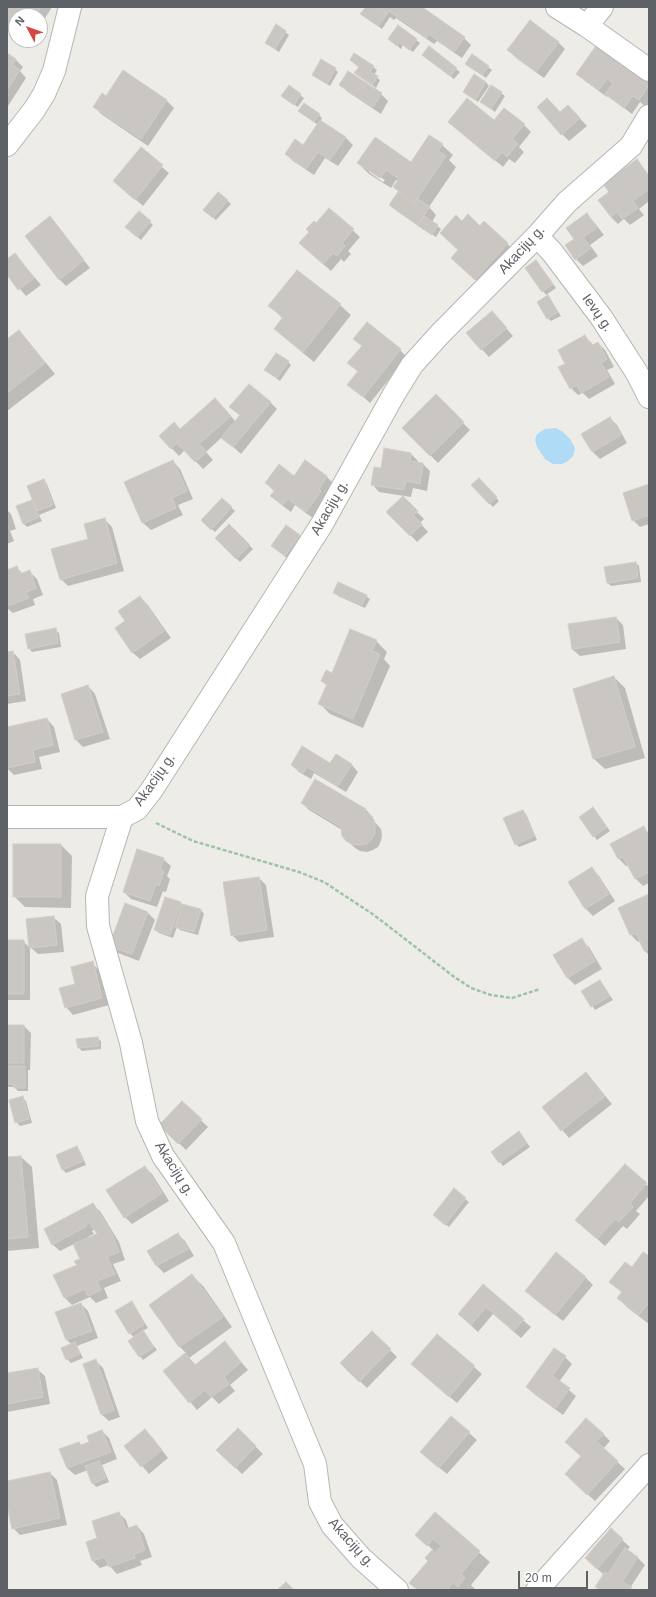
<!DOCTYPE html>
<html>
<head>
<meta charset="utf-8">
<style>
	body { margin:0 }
	#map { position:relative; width:656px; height:1597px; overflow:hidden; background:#eeece6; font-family:Arial,sans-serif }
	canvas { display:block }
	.frame { position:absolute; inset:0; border:8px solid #5e6165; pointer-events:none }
	.north { position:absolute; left:8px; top:8px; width:40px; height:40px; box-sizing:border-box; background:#fff; border:1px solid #bfc0c1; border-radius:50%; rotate:311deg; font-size:11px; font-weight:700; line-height:16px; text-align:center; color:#5e6165 }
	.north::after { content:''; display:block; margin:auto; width:14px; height:18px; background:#d64744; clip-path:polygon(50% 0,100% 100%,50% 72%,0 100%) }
	.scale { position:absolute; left:518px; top:1571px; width:70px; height:18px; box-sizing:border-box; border:2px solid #5e6165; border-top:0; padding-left:5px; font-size:12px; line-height:14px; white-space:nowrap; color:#5e6165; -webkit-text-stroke:3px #fff; paint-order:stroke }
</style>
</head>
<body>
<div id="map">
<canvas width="656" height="1597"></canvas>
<div class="frame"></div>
<div class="north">N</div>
<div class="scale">20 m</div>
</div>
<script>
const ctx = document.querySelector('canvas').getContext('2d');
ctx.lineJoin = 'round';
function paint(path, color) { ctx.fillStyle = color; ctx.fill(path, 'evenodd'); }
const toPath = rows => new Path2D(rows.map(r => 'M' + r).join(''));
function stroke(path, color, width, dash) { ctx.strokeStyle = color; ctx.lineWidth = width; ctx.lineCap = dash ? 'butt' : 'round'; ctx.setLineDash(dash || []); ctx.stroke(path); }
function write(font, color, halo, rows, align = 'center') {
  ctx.font = font + ' Arial,sans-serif'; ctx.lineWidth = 3; ctx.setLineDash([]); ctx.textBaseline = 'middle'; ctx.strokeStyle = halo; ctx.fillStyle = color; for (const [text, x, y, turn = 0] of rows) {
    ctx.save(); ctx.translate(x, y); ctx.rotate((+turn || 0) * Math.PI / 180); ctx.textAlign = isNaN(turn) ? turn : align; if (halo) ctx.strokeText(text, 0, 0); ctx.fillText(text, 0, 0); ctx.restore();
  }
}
paint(toPath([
	[556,428,563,432,570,439,575,448,573,456,568,461,562,464,553,464,545,459,537,447,535,440,537,434,545,429]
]), '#afdbf6');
paint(toPath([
	[7,7,52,7,40,26,40,16,16,16,16,36,7,30],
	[367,7,420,7,464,38,471,45,462,58,437,41,434,44,396,18,394,20,390,17,382,29,362,14],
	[277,26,289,35,279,52,266,43],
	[389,39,416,40,420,43,413,52,403,45,401,49],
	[23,40,31,40,28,44],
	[558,42,565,49,544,78,516,58,509,50],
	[7,54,16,60,23,67,20,71,26,78,8,106,7,105],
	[472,55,492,70,486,78,470,67],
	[427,58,456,69,460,72,454,79],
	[351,60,373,67,377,70,374,75,380,80,376,88,356,73,360,67],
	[335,69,338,72,330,86,313,75],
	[124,71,167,101,174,108,148,146,101,114,94,106,106,97],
	[578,74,649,81,649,103,646,107,640,102,632,114,608,96,607,97,585,81],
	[486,82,489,86,478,102,464,92],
	[340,85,381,94,388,101,381,114,348,92],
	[491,86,505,96,495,112,481,102],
	[289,87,304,98,298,107,286,99],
	[299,111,319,115,322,118,321,121,346,138,353,145,338,166,325,158,314,175,293,161,286,154,303,146,318,125],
	[561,113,575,113,587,126,569,141,562,134],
	[494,121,524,125,531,132,519,147,524,152,515,163,509,159,503,167,449,122],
	[442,145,453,155,449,160,456,167,429,207,436,215,432,222,441,229,436,237,398,212,391,205,403,196,394,187,398,181,396,180,391,188,369,174,358,163,411,163],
	[369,170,385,180,383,182,369,172],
	[141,149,169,173,143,206,114,181],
	[637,161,649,175,649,201,639,209,644,215,630,225,624,219,618,224,611,217,610,192],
	[219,193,231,204,216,220,208,213],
	[330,209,360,237,348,251,351,254,344,262,341,259,331,271,307,250,316,224],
	[139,212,153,225,141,240,129,230],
	[587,215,594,222,604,235,590,245,598,256,583,266,576,259,575,239],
	[50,218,90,268,66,286,59,279],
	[462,222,480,227,484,223,515,251,483,286,459,265],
	[15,254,41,285,26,296,7,274,7,260],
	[536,261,556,288,546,295,526,268],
	[548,296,561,316,551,321,548,318],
	[340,305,351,315,314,362,286,339,275,328,283,319,270,306],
	[499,320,513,336,489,357,467,333],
	[19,331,29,342,55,374,7,411,7,340],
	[585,336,593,345,598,343,605,350,614,367,607,370,615,384,589,399,583,393,578,395,571,388,566,364],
	[363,346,400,350,407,357,370,403,349,384,358,372,349,363],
	[288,362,291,365,280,381,269,373],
	[436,396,470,430,438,463,403,428],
	[270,402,277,409,241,454,222,437,206,452,213,460,203,469,185,450,179,456,160,436,181,430,222,406,236,422,240,416,231,407],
	[610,418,617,425,627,443,600,459,593,452,582,434],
	[411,454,418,461,417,463,423,464,430,471,427,491,413,488,411,497,379,492,372,484,382,470],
	[173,461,180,469,193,499,178,505,183,515,151,530,143,523,125,483],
	[306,462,327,477,334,484,314,519,295,505,291,512,279,503,272,496,275,492,266,483,295,477],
	[479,479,499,501,493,507,472,485],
	[44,480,47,484,56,508,39,515,42,521,27,527,23,523,17,506,33,500],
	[649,485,649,524,640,527,633,520],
	[403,498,424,519,420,523,428,532,417,542,388,512],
	[222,499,235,511,215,532,202,520],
	[7,510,11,514,16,529,10,531,14,541,7,544],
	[105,520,112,527,124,571,68,586,61,579],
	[229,525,253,549,240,562,216,538],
	[286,526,303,539,288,559,272,546],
	[636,563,639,566,641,582,611,586,608,583],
	[16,567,23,574,30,572,37,579,43,595,33,599,35,605,13,613,7,608,7,571],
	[335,593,366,596,370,599,365,608,338,596],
	[140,597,147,604,171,638,140,659,132,652,127,622],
	[616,618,623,625,626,649,580,656,572,649],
	[55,630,59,633,61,647,32,652,29,648],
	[376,641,387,652,384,659,390,666,363,728,330,714,320,704,327,686,322,681],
	[13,652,20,660,26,701,7,704,7,653],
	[614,677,625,688,645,758,605,769,594,759],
	[88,686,95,694,110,739,83,747,76,740,62,695],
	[47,719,54,727,60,752,39,757,42,769,14,775,7,768,7,728],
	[351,764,358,772,346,792,314,773,311,779,299,772,292,765],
	[315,781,366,810,373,817,372,819,381,829,382,835,381,841,378,847,373,850,367,852,360,851,355,848,347,840,342,830,309,810,302,803],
	[523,811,526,814,537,840,519,847,516,844],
	[596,812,610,831,597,840,580,817],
	[643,828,649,833,649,883,643,886,636,879,629,865,626,866,619,859,611,844],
	[61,845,72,856,71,908,25,907,14,896],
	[163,859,171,866,167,876,170,879,166,892,163,891,157,907,131,899,124,892],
	[592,868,599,876,615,901,593,916,585,908],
	[259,878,266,885,274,937,239,942,232,935],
	[649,895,649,955,645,951,641,941,638,942,631,935,619,908],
	[180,902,182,905,201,910,204,914,198,935,180,930,177,927,173,938,159,933,155,930],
	[148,913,155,920,139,961,118,953,111,945],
	[53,917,61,924,64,952,38,954,30,947],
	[581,940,589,947,602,969,575,985,568,978,554,955],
	[7,941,23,941,30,948,30,1000,7,1000],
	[92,963,99,970,109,1005,73,1015,66,1007,77,985],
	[600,981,613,1000,595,1010,583,991],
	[7,1026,24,1026,31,1033,30,1070,28,1070,28,1091,18,1091,14,1087,9,1087,7,1086],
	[97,1038,101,1041,101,1049,82,1051,79,1048],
	[586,1073,612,1104,569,1138,543,1107],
	[23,1098,26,1101,32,1123,20,1126,16,1122],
	[182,1102,208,1127,186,1150,160,1125],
	[522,1136,530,1147,503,1166,500,1162],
	[76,1147,80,1151,86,1165,66,1173,63,1170],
	[21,1157,32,1167,39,1248,7,1251,7,1158],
	[625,1165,649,1187,649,1196,636,1211,640,1214,627,1229,623,1226,605,1246,584,1227],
	[145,1167,152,1174,169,1201,132,1224,125,1217],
	[454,1190,469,1202,449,1227,437,1218],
	[92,1204,100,1211,119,1242,125,1260,113,1264,121,1281,104,1288,108,1298,96,1303,90,1297,72,1305,65,1298,55,1275,78,1265,81,1259,74,1244,60,1251,52,1244],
	[95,1229,98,1234,89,1238,88,1237,94,1234,92,1231],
	[178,1234,185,1241,194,1256,164,1273,157,1266,149,1251],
	[649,1258,649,1324,628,1308,618,1298,622,1293,611,1282],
	[192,1275,203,1286,232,1327,189,1358,196,1365,224,1342,248,1370,230,1385,235,1391,219,1404,212,1397,197,1410,164,1371,186,1353,180,1347,150,1305],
	[585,1277,593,1285,563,1321,534,1298],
	[483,1286,531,1327,521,1338,493,1314,478,1332,466,1321],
	[132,1302,148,1328,142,1331,157,1350,143,1360,140,1356,134,1338,130,1333],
	[81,1304,88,1311,98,1338,77,1346,83,1358,71,1363,67,1359,72,1345,67,1340],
	[372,1332,397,1357,367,1388,341,1363],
	[437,1335,482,1374,457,1403,420,1371],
	[565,1357,572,1364,559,1382,576,1396,563,1415,534,1394,527,1387],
	[96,1361,103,1368,120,1417,109,1421,101,1414],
	[37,1369,45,1376,50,1404,7,1412,7,1374],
	[451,1417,477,1440,447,1474,429,1459],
	[238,1429,263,1454,242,1474,218,1450],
	[102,1431,109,1438,117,1459,102,1465,109,1482,96,1487,93,1483,88,1470,75,1475,67,1468,61,1450,79,1443,82,1446,90,1443],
	[603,1434,610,1441,603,1449,625,1469,595,1501,573,1481,582,1457,573,1449],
	[152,1437,168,1458,149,1474,125,1446],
	[50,1473,57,1480,67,1525,20,1535,13,1528,7,1501,7,1482],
	[119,1513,126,1520,129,1529,137,1526,144,1534,152,1557,140,1561,142,1565,117,1574,109,1565,100,1568,93,1561,87,1543,99,1539],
	[435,1514,490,1562,471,1585,475,1589,474,1590,418,1590,411,1583,429,1561,426,1558,433,1550,417,1535],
	[611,1530,630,1547,626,1551,638,1558,645,1565,630,1588,633,1590,598,1590,604,1575,593,1565]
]), '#0003');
const building = toPath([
	[7,7,41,7,35,16,16,16,16,34,7,28,7,7],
	[366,7,377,7,387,14,378,26,360,14,366,7],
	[377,7,422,7,465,37,454,52,429,34,427,38,389,11,387,14,377,7],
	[530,20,559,42,536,72,507,50,530,20],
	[276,24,286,31,275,49,265,43,276,24],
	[398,25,417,39,409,50,399,42,397,46,388,39,398,25],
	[598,43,649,79,649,85,639,100,633,96,624,108,605,94,613,83,607,79,599,90,576,74,598,43],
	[429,46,457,68,450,76,422,55,429,46],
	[7,53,16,59,12,65,20,70,7,90,7,53],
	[354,53,374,66,370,72,378,76,372,85,354,73,359,67,350,60,354,53],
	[472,54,489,66,482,75,465,64,472,54],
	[321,59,336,68,327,84,312,75,321,59],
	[123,70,167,100,141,139,93,107,102,93,106,96,123,70],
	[348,71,382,93,373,107,339,85,348,71],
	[474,74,486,82,475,100,463,92,474,74],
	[289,85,301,94,294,105,281,96,289,85],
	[491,85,502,92,491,109,480,102,491,85],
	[467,98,494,120,504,108,525,124,512,139,518,144,507,157,502,152,495,161,448,122,467,98],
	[547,98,560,112,568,105,580,118,561,135,537,107,547,98],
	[304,103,320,114,314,122,298,111,304,103],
	[320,120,346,137,330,160,318,152,306,169,285,154,295,139,303,145,320,120],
	[429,135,443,144,438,151,446,156,415,202,393,187,399,179,386,170,380,178,357,163,375,137,411,162,429,135],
	[141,147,163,165,135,200,113,181,141,147],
	[637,159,649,176,649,189,633,201,638,208,622,219,617,212,611,217,598,200,609,192,603,184,637,159],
	[218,192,228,200,213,218,203,210,218,192],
	[398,192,415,204,418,199,430,207,417,225,389,205,398,192],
	[329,208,354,229,342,243,345,246,337,256,333,253,323,264,299,243,309,232,306,229,314,221,316,223,329,208],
	[139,211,151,221,137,237,125,227,139,211],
	[587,213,597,228,583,237,591,248,575,260,565,245,574,239,566,228,587,213],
	[468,214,480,226,484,221,508,243,475,280,451,258,458,250,440,233,456,215,462,221,468,214],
	[50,216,84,260,59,280,25,236,50,216],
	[424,216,438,225,432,235,417,225,424,216],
	[15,253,34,278,18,290,7,275,7,259,15,253],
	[536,260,553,284,542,292,525,268,536,260],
	[297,270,341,304,303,352,274,329,283,317,268,306,297,270],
	[548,295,558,312,547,319,537,302,548,295],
	[492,311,507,328,481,350,466,333,492,311],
	[367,322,401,349,363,397,347,385,358,371,347,363,362,346,353,339,367,322],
	[19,330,45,363,7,393,7,339,19,330],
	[585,335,591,346,598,342,607,359,601,363,609,377,581,393,577,385,570,389,558,367,565,364,558,350,585,335],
	[276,353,289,361,277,378,264,370,276,353],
	[249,384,271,402,233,447,221,438,240,415,229,407,249,384],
	[436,394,464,422,430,456,402,428,436,394],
	[215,398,231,416,199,444,207,452,195,462,177,443,171,449,159,436,174,422,180,429,215,398],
	[610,417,621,435,592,452,581,434,610,417],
	[384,448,411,453,410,461,423,463,420,484,406,481,404,490,371,485,374,467,381,468,384,448],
	[173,460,187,491,172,498,176,508,142,523,124,482,173,460],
	[305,460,327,476,319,489,321,491,306,512,288,499,283,505,270,496,275,490,265,483,279,464,294,476,305,460],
	[479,478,497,497,489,504,471,485,479,478],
	[44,479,53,505,37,511,27,486,44,479],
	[649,484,649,515,632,521,623,493,649,484],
	[403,496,418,511,413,515,422,524,410,536,386,512,403,496],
	[222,498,232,507,211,530,201,520,222,498],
	[32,500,39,517,23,524,16,506,32,500],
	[105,518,117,563,60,580,51,549,88,539,84,524,105,518],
	[229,524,250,545,236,559,215,538,229,524],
	[286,525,300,535,285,556,271,546,286,525],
	[636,562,638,578,607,583,604,567,636,562],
	[17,566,20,574,30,570,36,588,26,592,29,598,7,606,7,570,17,566],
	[338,582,367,595,362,605,333,593,338,582],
	[140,596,164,631,132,653,115,628,125,621,118,611,140,596],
	[616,617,620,642,572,649,568,624,616,617],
	[56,628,58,643,28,649,25,634,56,628],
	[350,629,377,640,372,651,380,654,353,719,318,704,327,684,321,681,326,670,332,673,350,629],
	[13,651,20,694,7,696,7,652,13,651],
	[614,676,635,747,593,759,573,689,614,676],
	[88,685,103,732,75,740,61,694,88,685],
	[47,718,53,745,33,750,35,762,7,768,7,727,47,718],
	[302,746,330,763,336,754,352,764,338,786,307,767,303,773,291,765,302,746],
	[315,779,366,809,364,812,370,815,374,820,375,827,375,834,371,840,366,844,359,845,352,844,346,841,342,836,341,827,301,803,315,779],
	[593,807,607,827,593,837,579,817,593,807],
	[523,810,534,836,515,845,503,818,523,810],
	[644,826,649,837,649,872,635,879,623,857,618,859,610,844,644,826],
	[13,844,61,844,61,897,13,897,13,844],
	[137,849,164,858,160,869,164,871,159,886,156,884,150,901,123,892,137,849],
	[592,867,609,894,585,909,568,882,592,867],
	[259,877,267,930,231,936,223,882,259,877],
	[649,894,649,949,644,951,636,933,630,935,618,908,649,894],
	[165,897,181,902,170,935,154,930,165,897],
	[125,903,148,912,132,954,109,946,125,903],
	[182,904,201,909,194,932,175,927,182,904],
	[54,916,57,945,29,948,26,919,54,916],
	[582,938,595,961,567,978,553,955,582,938],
	[7,940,24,940,24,994,7,994,7,940],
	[93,961,102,998,65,1008,59,988,75,984,71,967,93,961],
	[600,980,610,996,591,1007,581,991,600,980],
	[7,1025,24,1025,24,1063,7,1063,7,1025],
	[98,1037,99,1046,78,1048,76,1039,98,1037],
	[7,1066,25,1066,25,1088,14,1088,13,1084,7,1084,7,1066],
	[586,1072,605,1096,561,1131,542,1107,586,1072],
	[23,1096,29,1119,15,1123,9,1100,23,1096],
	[182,1101,202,1119,178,1144,159,1125,182,1101],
	[519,1131,527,1143,499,1163,491,1152,519,1131],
	[77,1146,83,1161,62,1170,56,1155,77,1146],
	[21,1156,28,1237,7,1239,7,1157,21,1156],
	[625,1164,647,1183,630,1203,633,1207,619,1222,615,1219,597,1239,575,1220,625,1164],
	[145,1166,162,1193,124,1218,106,1190,145,1166],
	[454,1188,466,1198,445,1225,433,1215,454,1188],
	[93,1203,112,1233,119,1252,107,1257,115,1274,97,1281,101,1290,88,1296,85,1289,64,1298,53,1275,77,1265,74,1261,80,1259,73,1244,97,1234,89,1222,86,1224,87,1226,52,1245,44,1229,93,1203],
	[178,1233,188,1249,156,1266,147,1251,178,1233],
	[556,1252,586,1277,555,1315,525,1291,556,1252],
	[643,1252,649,1256,649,1303,639,1315,617,1298,622,1292,609,1282,625,1262,632,1267,643,1252],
	[192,1274,223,1317,179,1347,149,1305,192,1274],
	[483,1284,524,1319,514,1331,486,1307,471,1325,458,1314,483,1284],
	[132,1301,145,1324,129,1334,115,1311,132,1301],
	[81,1303,92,1331,66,1340,55,1312,81,1303],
	[143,1330,154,1347,139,1357,128,1341,143,1330],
	[372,1331,391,1349,359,1382,340,1363,372,1331],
	[437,1334,475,1366,449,1397,411,1364,437,1334],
	[225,1341,241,1362,224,1377,229,1384,211,1397,205,1390,189,1403,163,1371,185,1353,195,1365,225,1341],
	[75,1342,80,1354,66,1360,61,1348,75,1342],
	[554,1348,566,1356,552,1376,570,1388,555,1409,526,1387,554,1348],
	[96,1359,114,1410,101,1415,83,1364,96,1359],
	[38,1368,43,1397,7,1404,7,1373,38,1368],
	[451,1416,470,1432,439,1468,420,1452,451,1416],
	[586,1418,604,1434,596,1441,618,1461,587,1495,565,1474,581,1456,565,1442,586,1418],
	[238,1428,256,1446,235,1468,216,1450,238,1428],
	[145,1429,162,1450,141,1467,124,1446,145,1429],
	[102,1430,111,1452,67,1468,59,1449,79,1442,81,1445,89,1442,87,1436,102,1430],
	[99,1461,106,1478,92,1484,85,1466,99,1461],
	[50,1472,60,1518,12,1529,7,1505,7,1481,50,1472],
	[119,1512,126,1529,137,1525,145,1550,134,1554,135,1558,109,1567,105,1557,92,1561,86,1542,97,1538,92,1521,119,1512],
	[435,1512,480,1551,461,1574,465,1578,458,1587,453,1583,447,1590,418,1590,409,1583,428,1561,425,1558,432,1550,435,1553,441,1546,433,1539,427,1546,415,1535,435,1512],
	[611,1528,623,1539,597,1569,585,1558,611,1528],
	[625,1548,638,1557,622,1582,632,1587,630,1590,597,1590,598,1588,595,1587,605,1572,608,1574,625,1548],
	[286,1582,294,1590,277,1590,286,1582]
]);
paint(building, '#cac7c2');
stroke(building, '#d2cdc5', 1);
const minor = toPath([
	[557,7,587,26,649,70],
	[587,26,602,7],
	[7,145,34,110,44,94,54,71,70,7],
	[537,236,552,252,601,317,637,373,649,397],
	[7,817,122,817],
	[397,1590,361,1558,332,1525,320,1502,315,1464,224,1243,163,1156,147,1121,131,1043,98,926,97,896,122,817,137,809,151,791,322,524,394,394,412,365,440,334,537,236,567,202,631,146,649,116],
	[537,1590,649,1465]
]);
stroke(minor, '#b3b6b9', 24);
stroke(toPath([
	[156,823,193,841,299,872,324,882,374,915,453,976,471,988,491,995,512,998,540,989]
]), '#9fc3a7', 2.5, [4, 2]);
stroke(minor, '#fff', 22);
write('14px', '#5e6165', '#fff', [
	["Akacijų g.",522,250,-47],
	["Ievų g.",597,313,55],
	["Akacijų g.",330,508,-60],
	["Akacijų g.",155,780,-55],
	["Akacijų g.",174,1169,58],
	["Akacijų g.",351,1543,48]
]);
</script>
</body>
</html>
